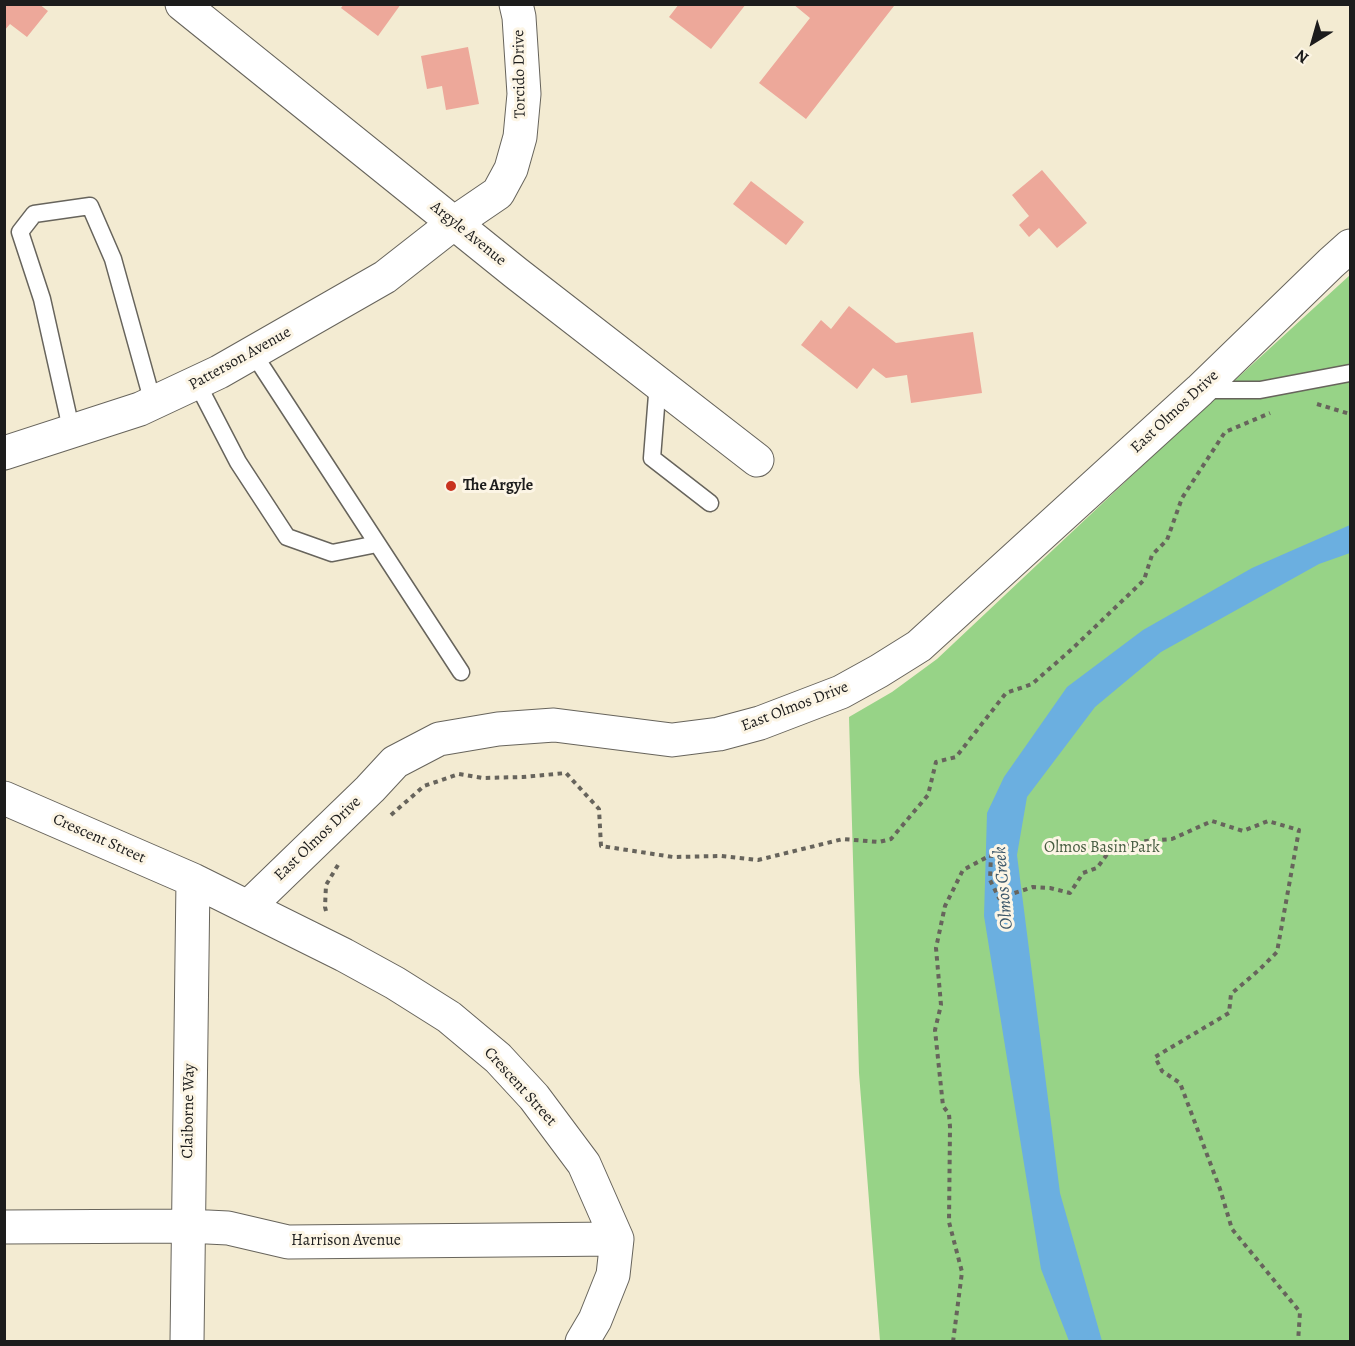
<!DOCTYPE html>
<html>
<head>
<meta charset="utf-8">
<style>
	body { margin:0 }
	#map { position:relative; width:1355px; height:1346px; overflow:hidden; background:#f3ebd2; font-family:Alegreya,serif }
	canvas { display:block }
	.frame { position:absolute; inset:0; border:6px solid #1c1c1c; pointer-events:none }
	.north { position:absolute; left:1283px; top:12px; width:60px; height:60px; -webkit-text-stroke:4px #fcf5e5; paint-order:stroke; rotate:217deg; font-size:16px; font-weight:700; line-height:24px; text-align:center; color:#1c1c1c }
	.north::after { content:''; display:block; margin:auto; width:21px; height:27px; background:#1c1c1c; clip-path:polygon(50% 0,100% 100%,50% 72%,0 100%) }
</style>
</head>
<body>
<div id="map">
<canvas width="1355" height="1346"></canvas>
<div class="frame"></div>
<div class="north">N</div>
</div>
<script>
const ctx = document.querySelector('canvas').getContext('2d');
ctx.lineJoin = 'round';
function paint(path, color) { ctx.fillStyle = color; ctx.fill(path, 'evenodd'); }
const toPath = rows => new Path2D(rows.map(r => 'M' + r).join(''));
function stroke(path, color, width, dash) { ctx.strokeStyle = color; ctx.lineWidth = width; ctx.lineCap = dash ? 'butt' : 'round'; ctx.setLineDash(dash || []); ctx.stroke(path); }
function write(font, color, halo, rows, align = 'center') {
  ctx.font = font + ' Alegreya,serif'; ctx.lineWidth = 6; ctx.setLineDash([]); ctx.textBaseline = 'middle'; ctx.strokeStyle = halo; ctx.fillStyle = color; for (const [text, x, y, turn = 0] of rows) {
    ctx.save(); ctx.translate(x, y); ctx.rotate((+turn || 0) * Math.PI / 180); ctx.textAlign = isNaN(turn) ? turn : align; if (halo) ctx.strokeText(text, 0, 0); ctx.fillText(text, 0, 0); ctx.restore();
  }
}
paint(toPath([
	[1350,275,1350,1341,880,1341,859,1073,849,717,892,692,937,659,1174,436]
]), '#97d387');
paint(toPath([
	[1350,525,1350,553,1319,564,1161,652,1095,707,1027,797,1017,855,1060,1193,1102,1341,1069,1341,1041,1269,984,916,987,813,1004,777,1067,687,1143,630,1252,568]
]), '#6bafe0');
paint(toPath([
	[4,4,39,4,48,11,27,37,10,24,4,31],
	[344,4,401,4,378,36,341,8],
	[679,4,746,4,711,49,669,17],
	[793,4,894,6,806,119,759,83,810,18],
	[468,47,479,104,446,110,442,86,427,89,421,56],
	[1042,170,1087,223,1057,248,1039,228,1029,237,1019,225,1029,216,1012,195],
	[751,181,804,222,786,245,733,204],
	[849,306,896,343,973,332,982,393,911,403,907,375,886,378,873,368,857,389,801,345,821,320,831,329]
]), '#eda89a');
const lane = toPath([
	[253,353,461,672],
	[658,382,652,458,710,503],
	[197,383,238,462,287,537,332,553,377,544],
	[1201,390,1260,390,1350,373],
	[72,433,42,299,20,232,34,214,90,206,113,259,153,403]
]);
const street = toPath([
	[182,4,516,273,757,460],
	[4,453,140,409,219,372,385,277,454,223,498,193,511,169,520,137,524,94,519,17,516,4],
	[4,798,193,880,344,955,395,983,449,1017,498,1058,534,1097,584,1164,617,1239,613,1275,595,1320,582,1342],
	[248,907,370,789,395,762,439,739,498,729,554,725,672,740,719,734,760,723,841,692,879,671,919,646,1200,390,1331,263,1350,246],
	[4,1227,187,1226,228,1228,288,1242,617,1239],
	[187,1342,193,880]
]);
stroke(lane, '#67645c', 19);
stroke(street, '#67645c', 35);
stroke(toPath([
	[1317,404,1350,414],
	[391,815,424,786,459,774,483,778,523,777,566,773,599,809,601,846,673,857,721,856,758,860,843,839,879,842,891,839,928,795,936,762,956,757,1006,693,1032,684,1072,649,1144,580,1152,555,1167,540,1182,498,1225,432,1270,413],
	[326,911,325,907,326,885,338,865],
	[953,1342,962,1272,949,1222,950,1127,949,1114,943,1106,935,1030,941,1005,936,948,945,906,963,870,991,855,990,880,999,898,1033,887,1050,888,1070,893,1083,873,1097,868,1108,853,1133,842,1172,839,1212,821,1243,831,1268,821,1299,830,1277,952,1259,970,1231,994,1229,1013,1155,1057,1162,1071,1180,1083,1220,1189,1232,1229,1300,1312,1298,1342]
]), '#67645c', 4, [4.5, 4.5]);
stroke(lane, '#fff', 16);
stroke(street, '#fff', 33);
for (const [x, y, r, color] of [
	[451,486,6,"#c8321e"]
]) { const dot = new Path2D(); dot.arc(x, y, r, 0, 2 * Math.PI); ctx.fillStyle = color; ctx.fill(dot); stroke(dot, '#fcf5e5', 2); }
write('16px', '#1c1c1c', '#fcf5e5', [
	["Torcido Drive",520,74,-91],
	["Argyle Avenue",468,234,39],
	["Patterson Avenue",240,359,-29],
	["East Olmos Drive",1175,412,-43],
	["East Olmos Drive",795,707,-21],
	["Crescent Street",99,839,24],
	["East Olmos Drive",318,839,-44],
	["Crescent Street",520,1087,48],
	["Claiborne Way",189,1111,-89],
	["Harrison Avenue",346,1241]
]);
write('bold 16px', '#1c1c1c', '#fcf5e5', [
	["The Argyle",463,486]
], 'left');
write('16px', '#475c41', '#fcf5e5', [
	["Olmos Basin Park",1102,848]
]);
write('italic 18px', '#3c576a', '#fcf5e5', [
	["Olmos Creek",1004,888,-95]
]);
</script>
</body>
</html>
